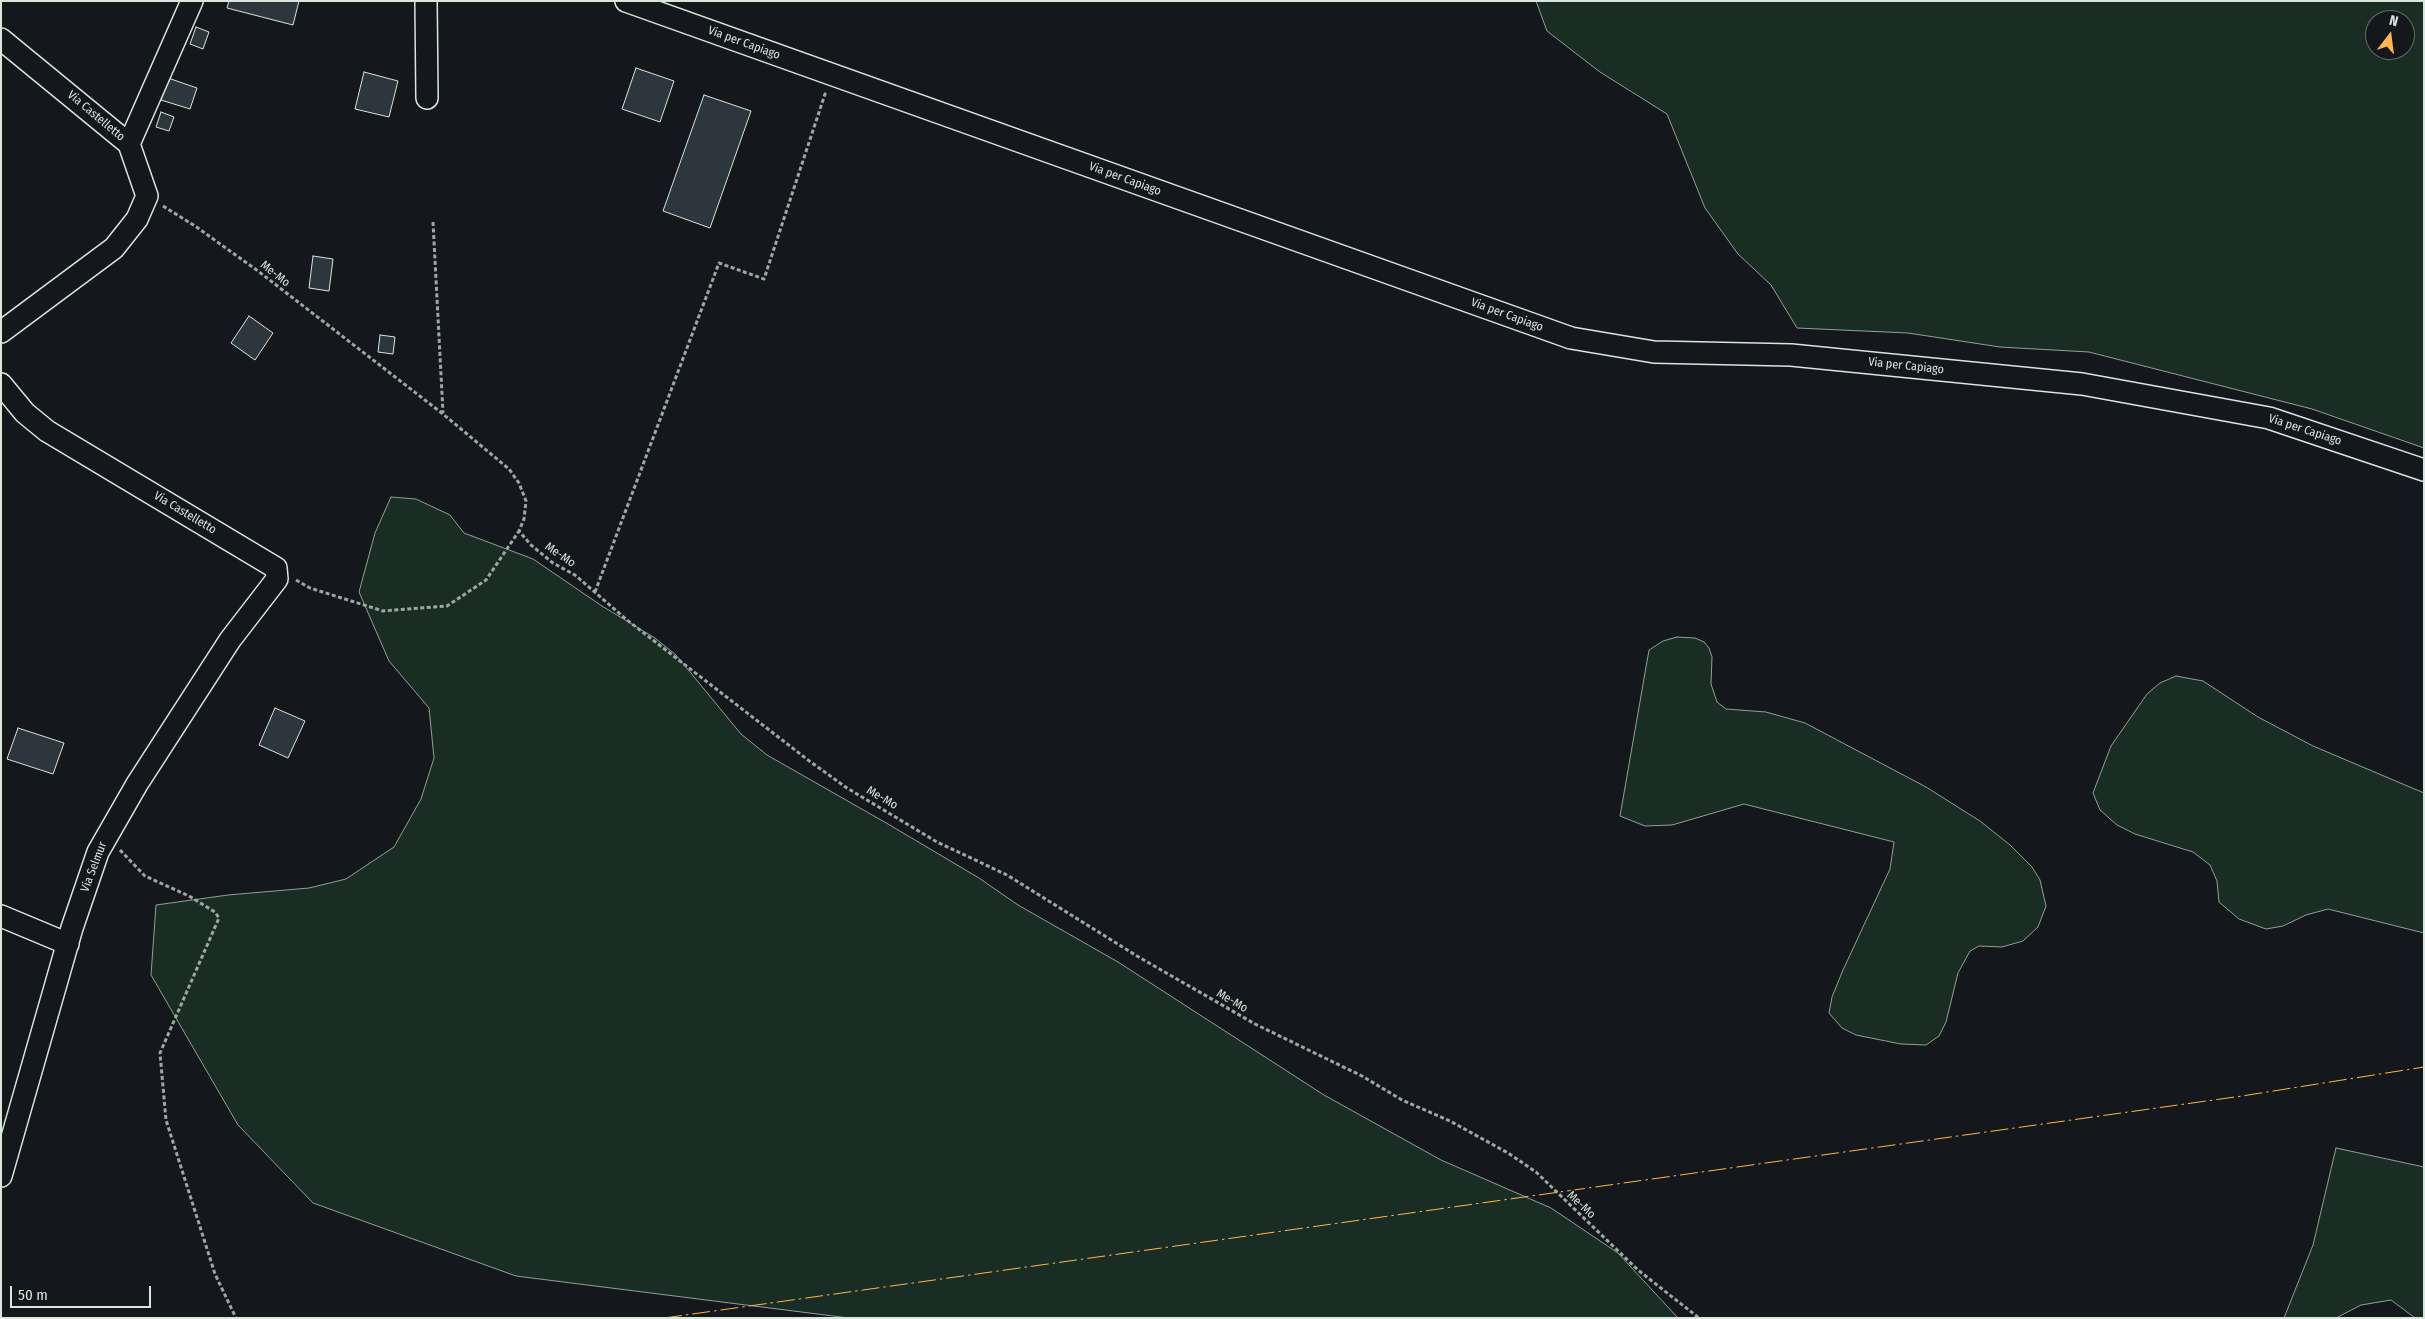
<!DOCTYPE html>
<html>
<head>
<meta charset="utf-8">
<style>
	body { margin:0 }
	#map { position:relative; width:2425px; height:1319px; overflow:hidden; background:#14181c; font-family:"Fira Sans Condensed",sans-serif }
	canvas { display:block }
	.frame { position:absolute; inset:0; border:2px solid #d8e6dc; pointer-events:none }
	.north { position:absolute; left:2365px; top:10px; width:50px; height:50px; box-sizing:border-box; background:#14181c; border:1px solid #626a69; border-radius:50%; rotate:15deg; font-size:14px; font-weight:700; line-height:20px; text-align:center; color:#d8e6dc }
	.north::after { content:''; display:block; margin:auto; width:18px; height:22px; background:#ffb74d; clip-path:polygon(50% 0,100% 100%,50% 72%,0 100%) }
	.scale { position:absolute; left:10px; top:1286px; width:141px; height:22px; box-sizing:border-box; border:2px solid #d8e6dc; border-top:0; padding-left:6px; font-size:15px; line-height:18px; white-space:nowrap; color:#d8e6dc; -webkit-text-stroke:4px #14181c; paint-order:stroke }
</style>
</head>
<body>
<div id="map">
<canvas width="2425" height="1319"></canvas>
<div class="frame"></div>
<div class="north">N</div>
<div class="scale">50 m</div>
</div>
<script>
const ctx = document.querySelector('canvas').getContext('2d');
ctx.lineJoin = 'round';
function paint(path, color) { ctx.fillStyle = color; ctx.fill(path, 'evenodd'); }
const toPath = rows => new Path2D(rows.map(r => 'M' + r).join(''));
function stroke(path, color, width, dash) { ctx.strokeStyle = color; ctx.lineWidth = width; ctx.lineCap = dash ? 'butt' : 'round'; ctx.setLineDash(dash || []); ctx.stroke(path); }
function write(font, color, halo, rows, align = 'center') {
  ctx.font = font + ' "Fira Sans Condensed",sans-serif'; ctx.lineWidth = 4; ctx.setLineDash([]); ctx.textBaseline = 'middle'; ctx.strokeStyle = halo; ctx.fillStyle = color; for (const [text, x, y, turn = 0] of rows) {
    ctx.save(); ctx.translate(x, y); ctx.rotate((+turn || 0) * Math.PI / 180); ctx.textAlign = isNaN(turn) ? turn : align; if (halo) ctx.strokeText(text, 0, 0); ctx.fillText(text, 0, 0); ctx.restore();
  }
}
const green = toPath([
	[1536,1,2424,1,2424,448,2312,409,2089,352,2000,347,1908,333,1797,328,1771,285,1738,254,1705,208,1667,114,1600,72,1547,31,1536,1],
	[2375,20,2405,20,2405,50,2375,50,2375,20],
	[391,497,416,499,450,515,464,533,533,559,602,606,655,638,676,655,741,734,767,755,888,824,979,878,1018,905,1118,962,1324,1095,1441,1160,1551,1208,1618,1253,1678,1318,849,1318,516,1276,313,1203,238,1125,151,975,156,905,228,895,309,888,346,879,394,847,421,799,434,758,429,708,389,661,359,592,375,533,391,497],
	[1677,637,1695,638,1704,642,1709,648,1712,657,1711,684,1717,702,1726,709,1766,712,1805,723,1926,787,1980,821,2010,845,2032,867,2040,880,2046,906,2038,927,2023,941,2002,947,1979,946,1970,951,1958,973,1946,1022,1939,1036,1926,1045,1901,1044,1856,1035,1842,1028,1829,1013,1832,997,1843,970,1890,869,1894,842,1744,804,1672,825,1645,826,1620,816,1649,650,1663,641,1677,637],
	[2176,676,2203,681,2258,717,2313,746,2424,793,2424,933,2328,909,2306,915,2283,926,2266,929,2239,919,2219,902,2217,881,2210,865,2193,852,2135,834,2117,825,2100,810,2093,793,2111,746,2147,694,2160,683,2176,676],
	[2336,1148,2424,1167,2424,1318,2415,1318,2391,1300,2361,1305,2336,1318,2284,1318,2313,1245,2336,1148]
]);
paint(green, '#1a2d24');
stroke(green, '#939e99', 1);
const building = toPath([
	[229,1,299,1,293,25,227,8,229,1],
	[196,27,209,32,203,49,190,44,196,27],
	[636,68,674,81,660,122,622,109,636,68],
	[364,72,398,81,389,117,355,109,364,72],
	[168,78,197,88,190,109,161,100,168,78],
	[704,95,751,111,710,228,663,211,704,95],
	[161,112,174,117,169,131,156,127,161,112],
	[313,256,333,259,329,291,309,288,313,256],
	[249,316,273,333,255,360,231,343,249,316],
	[380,335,395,337,393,354,378,352,380,335],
	[275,708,305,721,288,758,259,745,275,708],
	[18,728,64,743,53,774,7,759,18,728]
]);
paint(building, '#2c363c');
stroke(building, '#d8e6dc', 1);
const minor = toPath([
	[426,1,427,98],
	[626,1,1571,338,1654,352,1791,355,2082,384,2269,418,2424,470],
	[1,39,129,144,147,196,137,219,114,248,1,332],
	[129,144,192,1],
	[1,384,25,413,47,431,276,568,277,579,230,640,137,784,98,852,72,928,1,1176],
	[1,916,68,944]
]);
stroke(minor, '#d8e6dc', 24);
stroke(toPath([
	[163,206,195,226,258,271,443,414,509,469,519,483,526,501,524,519,519,531,531,545,553,563,575,575,627,620,808,760,847,788,937,842,1007,875,1137,956,1255,1024,1362,1076,1402,1100,1450,1121,1508,1153,1536,1172,1638,1270,1699,1318],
	[433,222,443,413],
	[296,580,310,588,383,611,447,606,486,580,519,531],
	[595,592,719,263,764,279,826,91],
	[120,850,145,876,189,896,215,912,219,918,160,1053,166,1120,215,1274,236,1318]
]), '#9da8a2', 3, [4, 2.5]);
stroke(minor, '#14181c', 21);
stroke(toPath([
	[664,1318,2242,1096,2424,1067]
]), '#ffb74d', 1, [18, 4, 2.5, 4]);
write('12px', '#d8e6dc', '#14181c', [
	["Via per Capiago",744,43,20],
	["Via Castelletto",96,116,40],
	["Via per Capiago",1125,179,20],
	["Me-Mo",275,274,38],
	["Via per Capiago",1507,315,20],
	["Via per Capiago",1906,366,6],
	["Via per Capiago",2305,430,18],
	["Via Castelletto",185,513,31],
	["Me-Mo",560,555,34],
	["Me-Mo",882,798,30],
	["Via Selmur",94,867,-69],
	["Me-Mo",1232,1001,30],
	["Me-Mo",1581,1205,43]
]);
</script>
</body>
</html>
